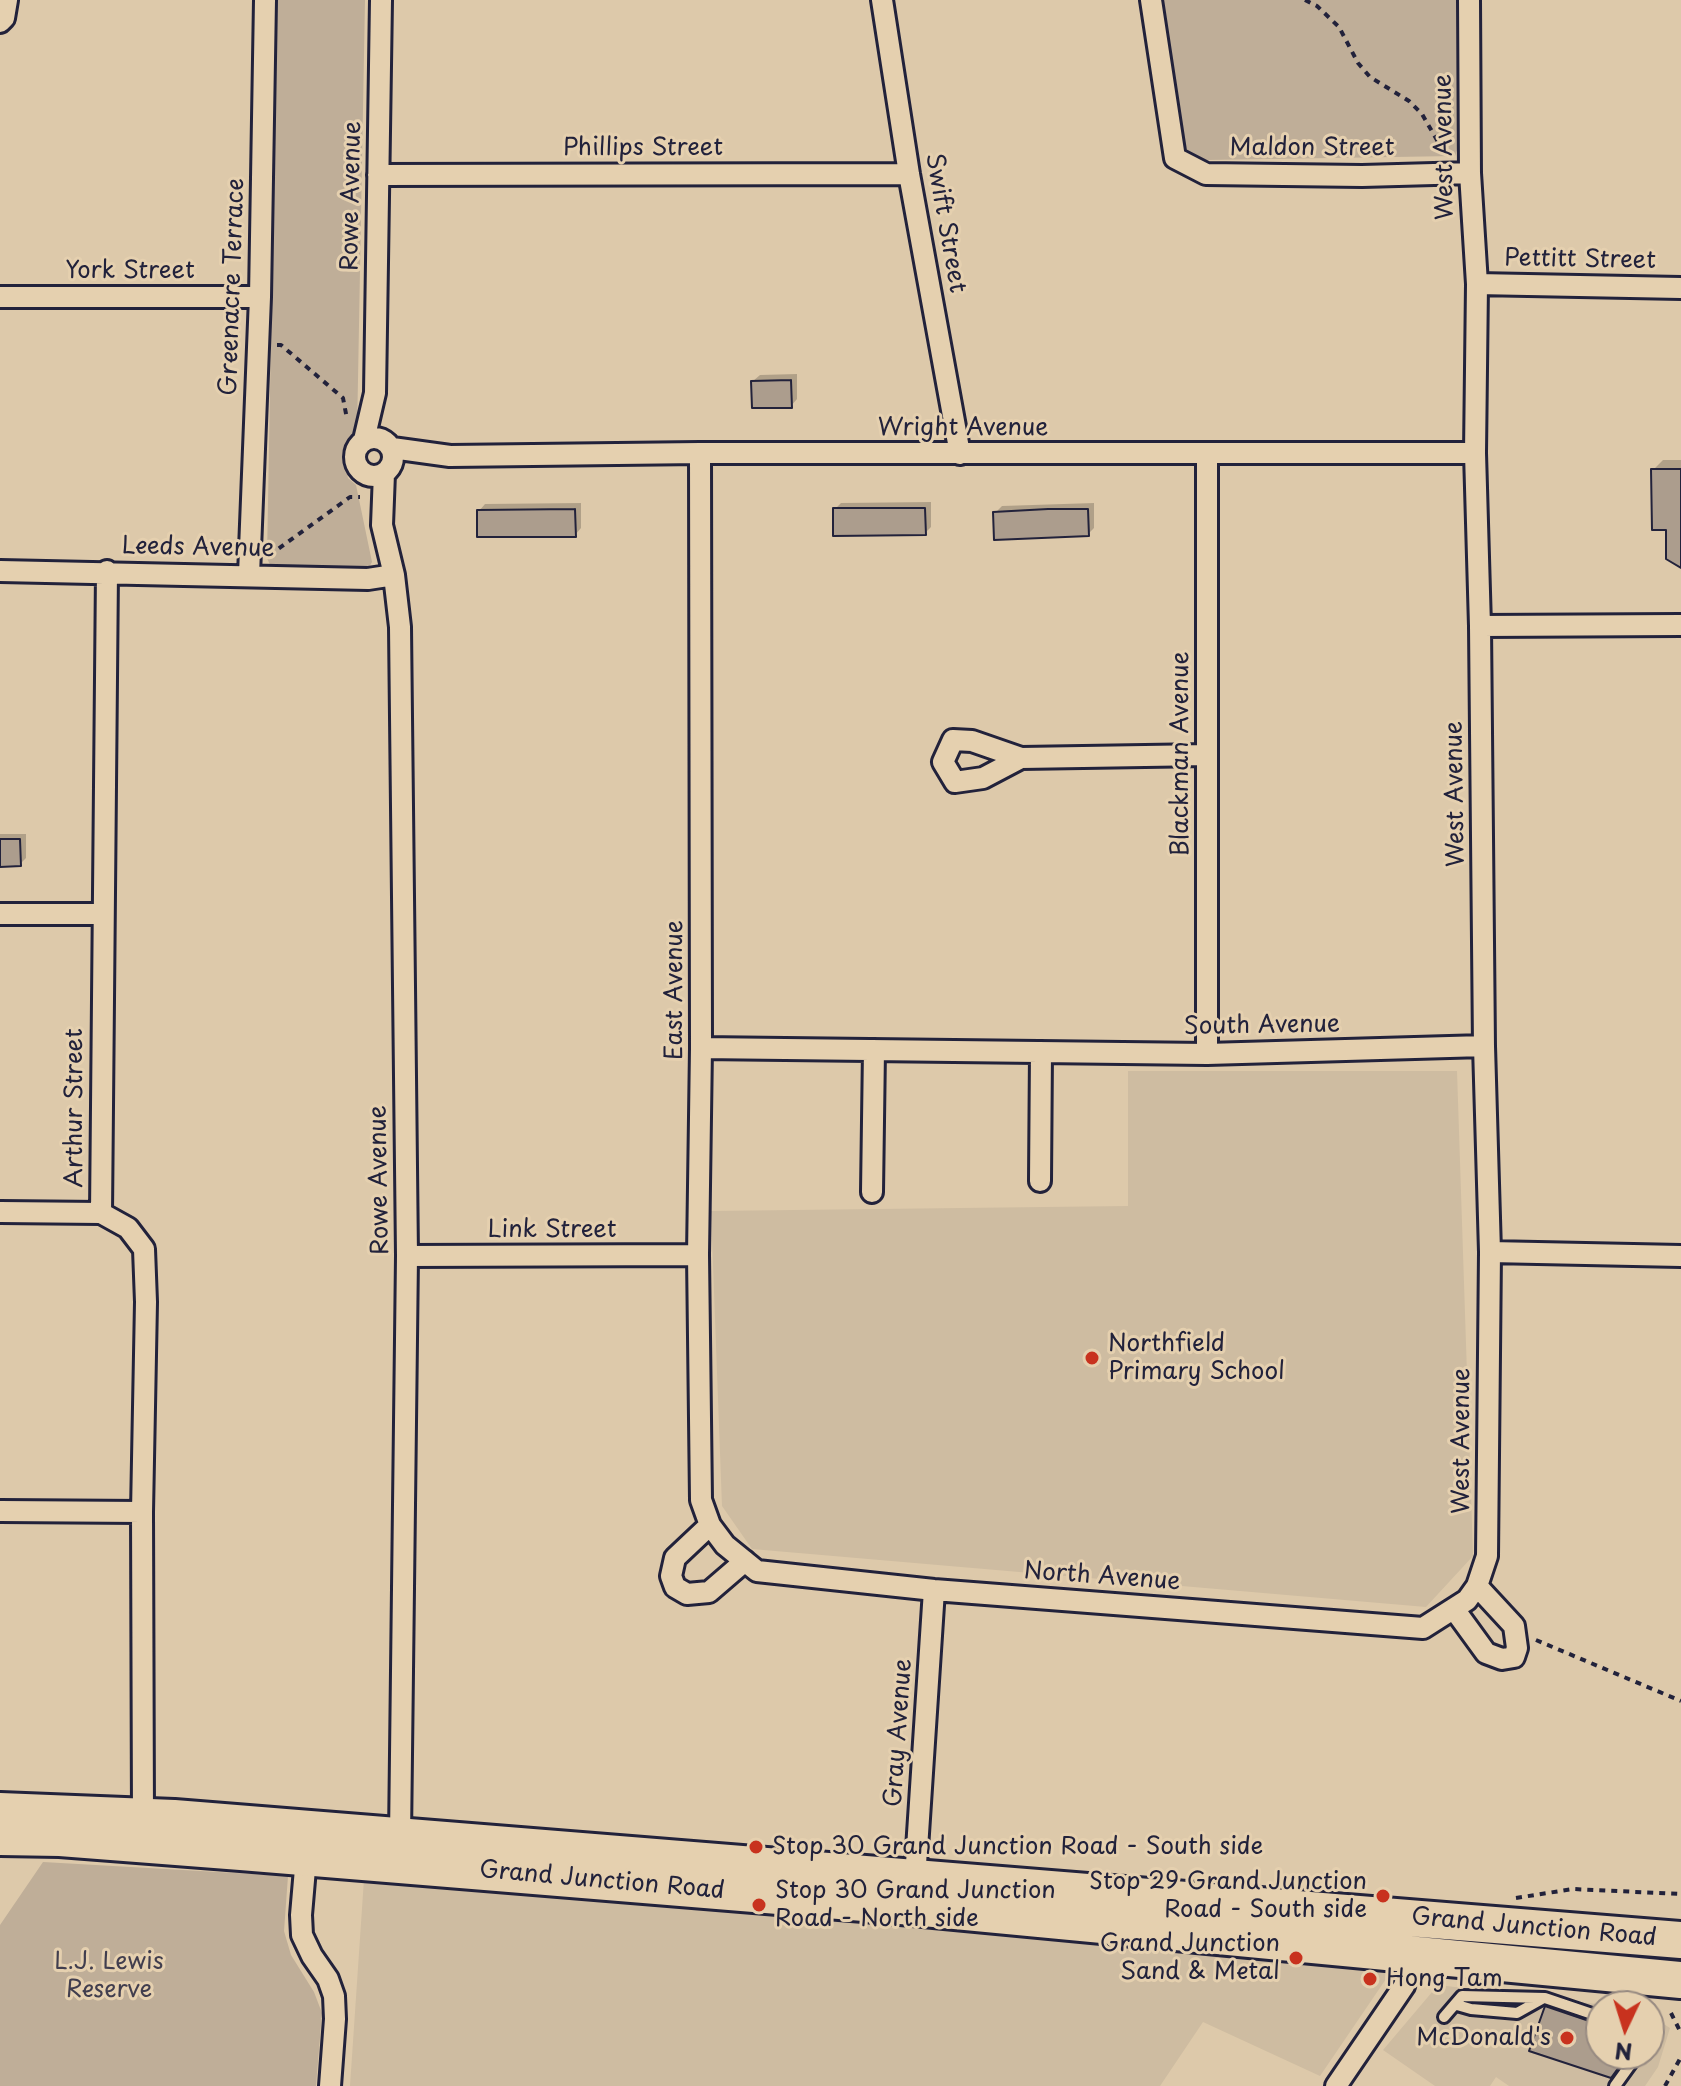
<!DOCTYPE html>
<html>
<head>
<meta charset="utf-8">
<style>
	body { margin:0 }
	#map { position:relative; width:1681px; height:2086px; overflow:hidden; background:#ddc9aa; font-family:"Playpen Sans",sans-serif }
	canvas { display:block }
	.north { position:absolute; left:1585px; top:1990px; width:80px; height:80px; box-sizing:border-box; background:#e5d0af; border:2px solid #978a81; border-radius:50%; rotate:184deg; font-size:22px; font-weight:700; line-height:32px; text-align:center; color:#22223b }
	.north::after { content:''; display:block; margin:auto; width:28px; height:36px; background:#c8321e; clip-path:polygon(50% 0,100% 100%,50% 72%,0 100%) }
</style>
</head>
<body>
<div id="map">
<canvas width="1681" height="2086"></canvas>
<div class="north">N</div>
</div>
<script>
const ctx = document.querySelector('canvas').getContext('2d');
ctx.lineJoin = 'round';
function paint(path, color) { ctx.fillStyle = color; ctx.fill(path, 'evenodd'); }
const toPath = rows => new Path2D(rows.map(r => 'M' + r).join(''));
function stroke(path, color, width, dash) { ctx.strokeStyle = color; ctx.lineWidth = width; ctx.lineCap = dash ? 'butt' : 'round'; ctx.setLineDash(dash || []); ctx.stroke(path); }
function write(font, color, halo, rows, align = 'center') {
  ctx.font = font + ' "Playpen Sans",sans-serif'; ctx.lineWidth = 6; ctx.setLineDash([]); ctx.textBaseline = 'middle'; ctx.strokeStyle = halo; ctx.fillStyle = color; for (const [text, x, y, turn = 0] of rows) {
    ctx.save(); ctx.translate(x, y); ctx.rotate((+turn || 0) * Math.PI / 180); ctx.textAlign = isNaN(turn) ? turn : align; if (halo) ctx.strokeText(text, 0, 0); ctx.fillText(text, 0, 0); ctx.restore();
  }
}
paint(toPath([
	[1128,1071,1457,1071,1473,1556,1426,1607,752,1549,722,1506,711,1211,1128,1206],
	[364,1879,1331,1964,1383,1965,1388,1976,1320,2076,1203,2022,1160,2086,350,2086],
	[1438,1985,1613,2006,1601,2006,1601,2054,1649,2054,1649,2015,1670,2028,1658,2067,1645,2086,1509,2086,1496,2077,1490,2086,1435,2086,1383,2050]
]), '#cebca1');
paint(toPath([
	[277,0,365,0,357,433,345,455,345,466,348,478,356,485,372,562,367,571,271,567,267,558],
	[1157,0,1456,0,1458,147,1455,156,1207,160,1189,155,1175,117],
	[43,1862,288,1876,284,1931,291,1955,314,1992,322,2013,316,2086,0,2086,0,1925]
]), '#bfae98');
paint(toPath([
	[797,374,797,399,791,406,753,381,760,375],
	[1663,460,1681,460,1681,563,1653,470],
	[931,502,931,527,925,533,835,509,841,503],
	[581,503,581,528,575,535,479,511,485,504],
	[1094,503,1094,528,1088,534,995,513,1002,506],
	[0,834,26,834,26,858,20,864,0,865],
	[1557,1997,1601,2012,1601,2054,1629,2054,1610,2076,1547,2008]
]), '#0003');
const building = toPath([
	[791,380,792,408,752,408,751,381,791,380],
	[1651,469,1681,469,1681,568,1666,559,1666,530,1652,530,1651,469],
	[833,508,925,508,926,535,833,536,833,508],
	[575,509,576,537,477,537,477,510,575,509],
	[1048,509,1088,509,1089,536,994,540,993,512,1048,509],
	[0,839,20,839,21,866,0,867,0,839],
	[1545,2006,1601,2025,1601,2054,1623,2054,1619,2067,1611,2078,1529,2051,1545,2006]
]);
paint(building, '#ac9d8d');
stroke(building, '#22223b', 2);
const lane = toPath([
	[1457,2005,1471,2009,1517,2013,1542,1999],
	[1444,2017,1462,1996,1545,1998,1601,2017],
	[1615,2086,1638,2054]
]);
const street = toPath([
	[882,0,909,174,960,454],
	[1151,0,1175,158,1206,174,1362,176,1470,173],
	[0,22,4,18,7,0],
	[378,175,909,174],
	[1477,284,1681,288],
	[0,297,260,297],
	'355 457a19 19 0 1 1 38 0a19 19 0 1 1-38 0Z',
	[364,440,375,393,381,0],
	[392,448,450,456,700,453,1475,453],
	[700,453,701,1048,698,1255,701,1500,710,1525,725,1545,757,1571,934,1590,1423,1628,1467,1600,1477,1586,1487,1556,1490,1252,1484,1046,1480,626,1475,453,1477,284,1470,173,1469,0],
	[384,473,382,525,394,575,400,627,407,1256,400,1837],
	[0,571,368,579,394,575],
	[107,571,101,1213,128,1228,144,1249,146,1302,142,1512,143,1817],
	[249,575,260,297,265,0],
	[1480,626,1681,625],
	[1021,758,983,778,955,782,943,762,953,740,972,741,1021,758,1207,755],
	[0,914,102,914],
	[701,1048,1207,1054,1484,1046],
	[1207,1054,1207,454],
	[1040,1181,1041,1052],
	[872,1192,874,1050],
	[0,1212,101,1213],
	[1490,1252,1681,1256],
	[407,1256,698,1255],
	[0,1511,142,1512],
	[710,1525,675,1558,671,1576,675,1587,687,1594,709,1592,745,1561],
	[1454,1609,1486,1653,1502,1659,1514,1657,1517,1648,1514,1626,1477,1586],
	[306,1857,301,1915,302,1935,312,1956,328,1979,334,1996,335,2019,330,2086],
	[915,1879,934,1590],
	[1336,2086,1404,1986,1413,1953]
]);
const highway = toPath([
	[0,1811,174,1818,1681,1940],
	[0,1837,60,1838,241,1852,913,1907,1681,1980]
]);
stroke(lane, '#22223b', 16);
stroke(street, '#22223b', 26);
stroke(highway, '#22223b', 42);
stroke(toPath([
	[1305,0,1317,6,1339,27,1358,63,1370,77,1409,101,1422,114,1445,154],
	[277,345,281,345,343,398,347,419],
	[268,552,274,552,350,497,360,497],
	[1536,1640,1681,1701],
	[1516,1898,1573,1889,1681,1894],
	[1671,2013,1681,2033],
	[1665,2086,1681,2057]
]), '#22223b', 4, [6, 6]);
stroke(lane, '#e5d0af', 10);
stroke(street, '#e5d0af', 20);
stroke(highway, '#e5d0af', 36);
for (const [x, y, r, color] of [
	[1092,1358,8,"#c8321e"],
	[756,1847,8,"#c8321e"],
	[1383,1896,8,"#c8321e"],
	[759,1905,8,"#c8321e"],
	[1296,1958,8,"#c8321e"],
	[1370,1979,8,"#c8321e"],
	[1567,2038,8,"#c8321e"]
]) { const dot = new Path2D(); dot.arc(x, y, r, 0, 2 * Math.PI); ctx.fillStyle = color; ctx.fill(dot); stroke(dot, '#e5d0af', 3); }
write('24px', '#22223b', '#e5d0af', [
	["West Avenue",1445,147,-91],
	["Phillips Street",643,148],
	["Maldon Street",1312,148],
	["Rowe Avenue",352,196,-89],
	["Swift Street",945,223,80],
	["Pettitt Street",1580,260,1],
	["York Street",130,271],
	["Greenacre Terrace",233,287,-88],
	["Wright Avenue",963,428],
	["Leeds Avenue",198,548,1],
	["Blackman Avenue",1181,754,-90],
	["West Avenue",1456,794,-91],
	["East Avenue",675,990,-90],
	["South Avenue",1262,1026,-1],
	["Arthur Street",75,1108,-90],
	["Rowe Avenue",380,1180,-91],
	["Link Street",552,1230],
	["West Avenue",1462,1441,-90],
	["North Avenue",1102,1577,4],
	["Gray Avenue",899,1733,-86],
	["Grand Junction Road",602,1881,5],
	["Grand Junction Road",1534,1928,5]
]);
write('24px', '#22223b', '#e5d0af', [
	["Northfield",1108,1344],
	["Primary School",1108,1372],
	["Stop 30 Grand Junction Road - South side",772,1847],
	["Stop 29 Grand Junction",1367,1882,"right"],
	["Road - South side",1367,1910,"right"],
	["Stop 30 Grand Junction",775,1891],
	["Road - North side",775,1919],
	["Grand Junction",1280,1944,"right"],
	["Sand & Metal",1280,1972,"right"],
	["Hong Tam",1386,1979],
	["McDonald's",1551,2038,"right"]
], 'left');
write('24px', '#413e4e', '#e5d0af', [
	["L.J. Lewis",109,1962],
	["Reserve",109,1990]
]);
</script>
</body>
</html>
